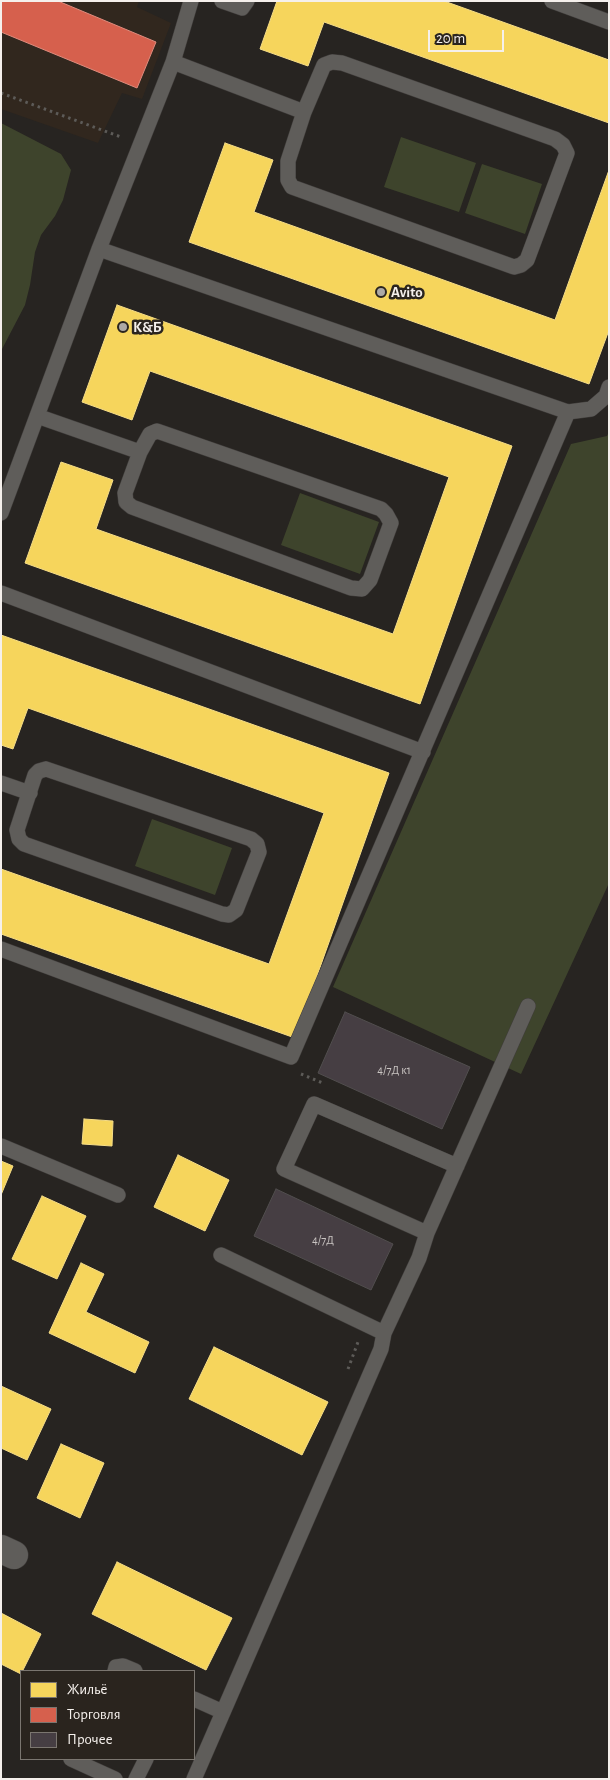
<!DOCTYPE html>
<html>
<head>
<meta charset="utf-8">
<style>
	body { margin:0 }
	#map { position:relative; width:610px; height:1780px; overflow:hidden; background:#272421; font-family:"Alegreya Sans",sans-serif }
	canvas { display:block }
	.frame { position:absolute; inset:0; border:2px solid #f5f0ec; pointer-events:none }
	.legend { position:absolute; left:20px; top:1670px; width:175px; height:90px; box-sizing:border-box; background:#2a241e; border:1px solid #7b7670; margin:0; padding:6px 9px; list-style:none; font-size:15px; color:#f5f0ec }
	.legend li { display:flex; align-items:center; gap:10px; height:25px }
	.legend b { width:25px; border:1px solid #7b7670 }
	.scale { position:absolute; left:428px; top:30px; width:76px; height:22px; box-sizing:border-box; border:2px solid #f5f0ec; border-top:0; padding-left:6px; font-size:15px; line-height:18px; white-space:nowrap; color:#f5f0ec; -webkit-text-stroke:4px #2a241e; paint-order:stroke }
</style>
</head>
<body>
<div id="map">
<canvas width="610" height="1780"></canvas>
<div class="frame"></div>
<ul class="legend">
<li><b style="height:14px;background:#f6d55c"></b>Жильё</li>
<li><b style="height:14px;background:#d6604d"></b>Торговля</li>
<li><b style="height:14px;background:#463e43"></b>Прочее</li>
</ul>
<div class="scale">20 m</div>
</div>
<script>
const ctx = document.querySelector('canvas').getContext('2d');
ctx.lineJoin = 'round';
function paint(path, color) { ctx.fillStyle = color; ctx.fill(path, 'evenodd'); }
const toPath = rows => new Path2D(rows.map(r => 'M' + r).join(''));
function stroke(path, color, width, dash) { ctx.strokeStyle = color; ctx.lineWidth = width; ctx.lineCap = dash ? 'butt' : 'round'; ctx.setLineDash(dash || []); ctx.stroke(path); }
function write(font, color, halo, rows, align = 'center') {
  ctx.font = font + ' "Alegreya Sans",sans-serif'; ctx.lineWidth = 5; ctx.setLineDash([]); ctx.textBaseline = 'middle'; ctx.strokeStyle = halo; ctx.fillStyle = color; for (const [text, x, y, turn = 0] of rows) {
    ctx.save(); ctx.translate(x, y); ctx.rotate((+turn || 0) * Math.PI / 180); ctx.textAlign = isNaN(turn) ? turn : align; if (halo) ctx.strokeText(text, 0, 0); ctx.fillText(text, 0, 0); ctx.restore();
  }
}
paint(toPath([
	[1,1,139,1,137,7,171,23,142,99,122,93,98,143,1,109]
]), '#31271e');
paint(toPath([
	[1,123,61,154,71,170,63,200,55,216,41,235,35,252,30,285,25,305,1,351],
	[401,137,476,163,459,212,384,187],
	[482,164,542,184,525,234,465,213],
	[609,432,609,883,521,1074,333,987,571,444,607,436],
	[300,493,379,522,360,574,281,545],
	[152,819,232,848,215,895,135,866]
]), '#3e442c');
const homes = toPath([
	[277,1,444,1,609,60,609,123,324,22,308,66,260,49,277,1],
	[225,143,273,160,254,212,555,320,609,170,609,330,589,384,189,242,225,143],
	[117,305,512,446,420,704,25,563,61,462,113,480,96,529,393,634,449,477,150,371,132,420,82,402,117,305],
	[1,635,389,773,295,1038,1,934,1,869,269,964,324,813,28,708,13,749,1,745,1,635],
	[84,1119,113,1121,112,1146,82,1144,84,1119],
	[178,1155,229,1180,205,1231,154,1207,178,1155],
	[1,1161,13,1166,1,1195,1,1161],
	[42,1196,86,1216,57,1279,12,1259,42,1196],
	[81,1263,104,1274,86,1312,149,1342,135,1373,49,1333,81,1263],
	[214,1347,328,1402,302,1455,189,1399,214,1347],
	[1,1386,51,1409,27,1460,1,1448,1,1386],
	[61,1444,104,1463,80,1518,37,1498,61,1444],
	[117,1562,232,1618,206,1670,92,1614,117,1562],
	[1,1613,41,1634,21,1674,1,1664,1,1613]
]);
paint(homes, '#f6d55c');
stroke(homes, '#f6dd87', 1);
const shops = toPath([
	[1,1,58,1,156,42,137,88,1,32,1,1]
]);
paint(shops, '#d6604d');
stroke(shops, '#df8b7d', 1);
const building = toPath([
	[345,1012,470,1067,442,1129,318,1073,345,1012],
	[276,1189,393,1244,371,1290,254,1236,276,1189]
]);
paint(building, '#463e43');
stroke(building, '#514e4e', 1);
const lane = toPath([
	[222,1,242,8,247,1],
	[552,1,609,22],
	[173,62,304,112,324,65,332,62,342,63,555,139,563,145,567,153,527,260,521,265,514,267,292,187,288,180,288,161,304,112],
	[99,249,568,412,591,409,606,396,609,387],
	[37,416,140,452,150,434,157,431,381,509,386,514,391,523,370,580,362,589,351,588,132,507,126,502,125,493,140,452],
	[1,513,99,249,173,62,191,1],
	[1,593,423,752],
	[46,769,251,839,257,844,259,852,236,910,229,915,222,914,24,844,19,839,17,830,35,775,39,771,46,769],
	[1,783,30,793],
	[1,949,291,1057,568,412],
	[1,1146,118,1195],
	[427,1233,284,1169,314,1104,457,1166],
	[384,1333,419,1258,427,1233,528,1006],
	[115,1671,116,1667,123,1666,135,1671],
	[194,1699,223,1712],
	[71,1759,115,1779],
	[136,1779,146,1759],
	[194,1779,381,1349,384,1333,221,1255]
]);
const street = toPath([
	[1,1549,14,1555]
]);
stroke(lane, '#413e3c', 16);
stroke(street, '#413e3c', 29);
stroke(toPath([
	[1,93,121,137],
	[301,1074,325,1084],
	[348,1369,358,1342]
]), '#5d5b58', 3, [2.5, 4]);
stroke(lane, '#5f5d5a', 15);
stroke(street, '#5f5d5a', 28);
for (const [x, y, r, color] of [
	[381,292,5,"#ada9a5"],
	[123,327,5,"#ada9a5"]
]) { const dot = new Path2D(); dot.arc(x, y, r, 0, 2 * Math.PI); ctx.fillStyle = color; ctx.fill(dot); stroke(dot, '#2a241e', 2); }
write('12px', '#c9c4c2', null, [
	["4/7Д к1",394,1070],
	["4/7Д",323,1240]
]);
write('bold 15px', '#f5f0ec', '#2a241e', [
	["Avito",391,292],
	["К&Б",133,327]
], 'left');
</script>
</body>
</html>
